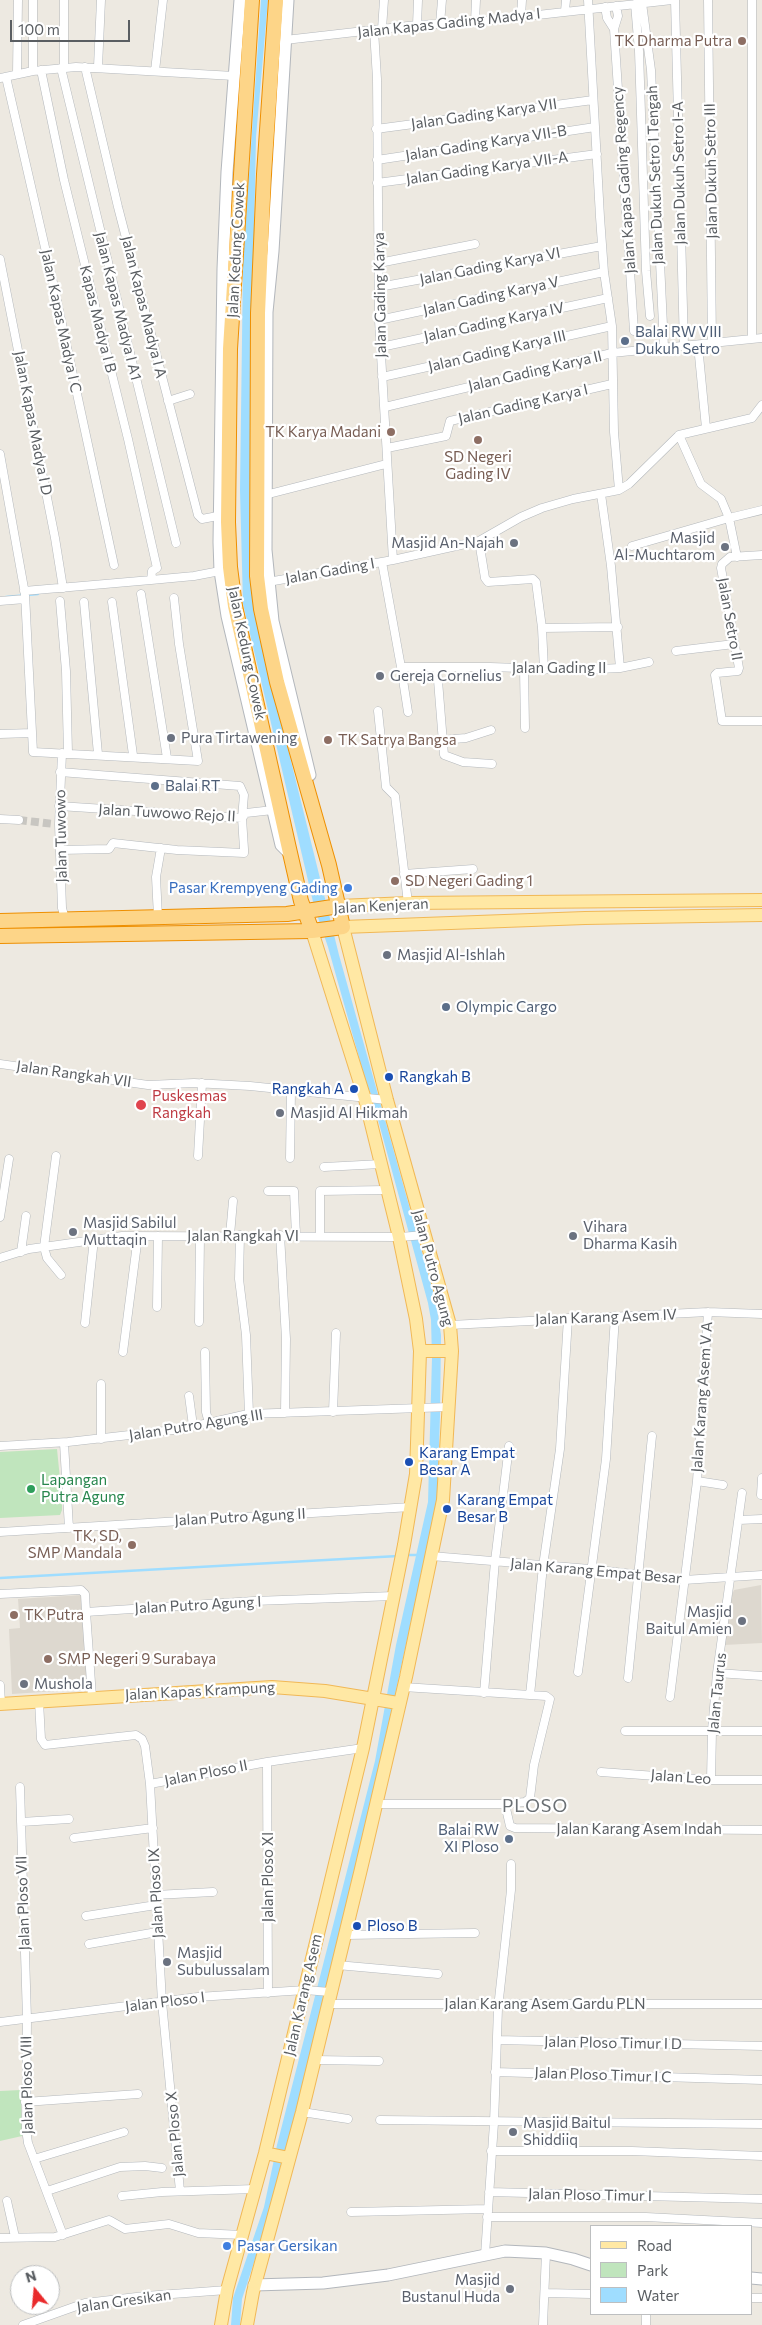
<!DOCTYPE html>
<html>
<head>
<meta charset="utf-8">
<style>
	body { margin:0 }
	#map { position:relative; width:762px; height:2325px; overflow:hidden; background:#ede9e1; font-family:Commissioner,sans-serif }
	canvas { display:block }
	.legend { position:absolute; left:590px; top:2225px; width:162px; height:90px; box-sizing:border-box; background:#fff; border:1px solid #bdbfc0; margin:0; padding:6px 9px; list-style:none; font-size:15px; color:#5a5e62 }
	.legend li { display:flex; align-items:center; gap:10px; height:25px }
	.legend b { width:25px; border:1px solid #bdbfc0 }
	.north { position:absolute; left:10px; top:2265px; width:50px; height:50px; box-sizing:border-box; background:#fff; border:1px solid #bdbfc0; border-radius:50%; rotate:343deg; font-size:14px; font-weight:700; line-height:20px; text-align:center; color:#5a5e62 }
	.north::after { content:''; display:block; margin:auto; width:18px; height:22px; background:#e92b2c; clip-path:polygon(50% 0,100% 100%,50% 72%,0 100%) }
	.scale { position:absolute; left:10px; top:20px; width:120px; height:22px; box-sizing:border-box; border:2px solid #5a5e62; border-top:0; padding-left:6px; font-size:15px; line-height:18px; white-space:nowrap; color:#5a5e62; -webkit-text-stroke:4px #fff; paint-order:stroke }
</style>
</head>
<body>
<div id="map">
<canvas width="762" height="2325"></canvas>
<ul class="legend">
<li><b style="height:6px;background:#ffe8a4"></b>Road</li>
<li><b style="height:14px;background:#c0e5bd"></b>Park</li>
<li><b style="height:14px;background:#9fddff"></b>Water</li>
</ul>
<div class="north">N</div>
<div class="scale">100 m</div>
</div>
<script>
const ctx = document.querySelector('canvas').getContext('2d');
ctx.lineJoin = 'round';
function paint(path, color) { ctx.fillStyle = color; ctx.fill(path, 'evenodd'); }
const toPath = rows => new Path2D(rows.map(r => 'M' + r).join(''));
function stroke(path, color, width, dash) { ctx.strokeStyle = color; ctx.lineWidth = width; ctx.lineCap = dash ? 'butt' : 'round'; ctx.setLineDash(dash || []); ctx.stroke(path); }
function write(font, color, halo, rows, align = 'center') {
  ctx.font = font + ' Commissioner,sans-serif'; ctx.lineWidth = 4.5; ctx.setLineDash([]); ctx.textBaseline = 'middle'; ctx.strokeStyle = halo; ctx.fillStyle = color; for (const [text, x, y, turn = 0] of rows) {
    ctx.save(); ctx.translate(x, y); ctx.rotate((+turn || 0) * Math.PI / 180); ctx.textAlign = isNaN(turn) ? turn : align; if (halo) ctx.strokeText(text, 0, 0); ctx.fillText(text, 0, 0); ctx.restore();
  }
}
paint(toPath([
	[761,1585,762,1643,724,1645,730,1600,734,1590],
	[83,1595,88,1689,12,1694,9,1629,20,1628,18,1599]
]), '#ddd8cf');
paint(toPath([
	[57,1449,62,1499,62,1510,60,1515,0,1518,0,1452],
	[21,2090,22,2136,0,2141,0,2091]
]), '#c0e5bd');
paint(toPath([
	[261,0,268,0,256,137,251,384,251,462,261,640,339,955,436,1302,441,1335,440,1416,437,1503,380,1763,323,1999,318,2026,269,2217,242,2299,240,2325,231,2325,233,2298,264,2207,277,2145,375,1761,396,1645,428,1502,432,1358,431,1320,428,1303,371,1094,367,1086,328,947,314,906,243,604,240,490,243,264]
]), '#9fddff');
stroke(toPath([
	[6,597,38,594],
	[406,1555,418,1555],
	[0,1578,398,1556]
]), '#9fddff', 2.5);
stroke(toPath([
	[19,820,54,824]
]), '#c8c6c1', 8, [8, 4]);
const street = toPath([
	[588,0,600,217,604,272,612,326,614,432,619,490],
	[675,0,684,347],
	[708,0,712,342],
	[752,0,752,338],
	[642,3,651,70,664,347],
	[635,4,639,51,646,271,650,316],
	[616,6,618,16,614,29,634,331],
	[605,7,607,18,614,29],
	[565,11,566,0],
	[521,16,522,0],
	[475,22,476,0],
	[440,24,442,0],
	[417,25,418,0],
	[382,29,384,0],
	[374,30,377,79,379,320,393,560],
	[285,40,417,25,475,22,672,0],
	[85,67,118,207,198,515,202,519,223,515],
	[98,67,101,0],
	[61,68,176,543],
	[64,68,64,0],
	[41,70,64,180,128,439,157,568,152,571,151,580,194,576,220,571],
	[33,71,33,0],
	[155,71,163,0],
	[17,74,18,0],
	[6,77,52,278,114,565],
	[0,78,33,71,76,67,234,76],
	[376,129,593,100],
	[377,160,595,127],
	[377,183,597,154],
	[0,259,55,538,63,588],
	[379,263,475,244],
	[379,287,602,246],
	[379,320,604,272],
	[698,345,706,428],
	[381,347,608,298],
	[382,377,612,326],
	[168,401,190,394],
	[385,407,612,353,762,338],
	[679,435,701,484,721,499,729,518,762,510],
	[387,448,446,436,450,421,612,384],
	[0,454,25,594,33,752,198,761,179,644,174,598],
	[601,494,611,566,620,668],
	[265,495,386,464],
	[479,541,485,578,488,582,533,579,536,582,542,628,544,670],
	[632,546,729,518,737,557],
	[762,555,730,557,722,564,721,568,739,668,738,671,717,673,715,675,722,721,762,721],
	[382,562,401,667,490,667,579,670,620,668,649,662],
	[268,582,393,560,479,541,521,517,542,508,573,499,619,490,629,484,679,435,752,418,762,405],
	[24,591,151,580],
	[141,594,167,758],
	[0,601,25,599],
	[60,601,66,671,68,753],
	[84,602,98,754],
	[112,602,133,755],
	[542,628,618,627],
	[676,651,734,644],
	[401,667,408,712],
	[437,668,444,755,463,762,492,764],
	[524,669,525,728],
	[378,711,386,787,395,796,408,903],
	[0,734,32,733],
	[442,740,466,738,491,730],
	[62,753,59,824,62,908,65,919],
	[59,806,242,818,246,813,273,810],
	[0,819,19,820],
	[60,850,109,849,113,843,177,850,244,853,244,849,242,818,244,795,240,786,60,772],
	[404,874,473,869],
	[158,917,156,877,161,848],
	[0,1064,148,1085,194,1083,250,1086,387,1100],
	[56,1156,44,1247,47,1258,61,1275],
	[198,1156,202,1083],
	[290,1158,291,1091],
	[324,1167,381,1164],
	[268,1191,294,1191,296,1236],
	[0,1217,9,1159],
	[230,1235,233,1201],
	[240,1235,239,1279,246,1335,249,1414],
	[280,1235,286,1339,285,1413],
	[320,1236,320,1191,387,1190],
	[21,1252,26,1216],
	[0,1258,29,1249,122,1236,399,1237,426,1235],
	[157,1307,158,1236],
	[199,1322,200,1236],
	[85,1323,94,1239],
	[450,1325,708,1312,762,1314],
	[123,1352,138,1236],
	[205,1352,206,1412,209,1423],
	[101,1384,101,1439],
	[189,1396,193,1426],
	[333,1412,336,1333],
	[64,1443,69,1528],
	[0,1446,68,1442,182,1429,248,1414,449,1407],
	[697,1481,723,1485],
	[761,1495,762,1478],
	[739,1520,762,1519],
	[0,1532,411,1507],
	[431,1556,590,1569,684,1580,762,1575],
	[0,1594,81,1590,85,1594,86,1612],
	[578,1672,606,1459,615,1316],
	[717,1673,762,1676],
	[628,1678,652,1436],
	[0,1685,1,1704],
	[403,1687,546,1696,550,1699,534,1765,530,1798,525,1802,505,1804],
	[484,1693,495,1561,509,1446],
	[530,1695,543,1566,560,1449,568,1318],
	[92,1697,86,1612,254,1601,394,1596],
	[670,1697,697,1481,708,1312],
	[39,1701,41,1739,45,1745,136,1735,142,1739,145,1746,150,1784,162,2002,180,2191],
	[625,1731,762,1731],
	[267,1762,268,1993],
	[601,1772,711,1780,762,1780],
	[711,1780,712,1731,717,1673,742,1493],
	[150,1784,267,1762,363,1748],
	[20,1787,27,2019,26,2129,28,2143,63,2235],
	[376,1804,505,1804,510,1826,515,1828,762,1830],
	[21,1822,69,1819],
	[74,1838,153,1828],
	[155,1895,213,1892],
	[86,1916,156,1905],
	[345,1935,475,1933],
	[89,1944,157,1932],
	[337,1965,438,1974],
	[327,2004,762,2004],
	[0,2022,198,1997,305,1990,330,1992],
	[497,2040,762,2046],
	[314,2060,379,2061],
	[495,2072,762,2080],
	[25,2102,138,2094],
	[302,2112,348,2119],
	[380,2120,762,2124],
	[491,2151,632,2151,762,2156],
	[34,2159,124,2132],
	[47,2191,120,2167,145,2166,162,2168],
	[489,2192,762,2199],
	[122,2196,162,2192,255,2189],
	[7,2201,15,2237],
	[351,2212,488,2209],
	[487,2217,646,2217,762,2223],
	[0,2238,55,2237,109,2220,125,2229,169,2224,198,2233,243,2235],
	[485,2255,494,2123,498,2008,511,1890,511,1864],
	[545,2293,591,2294],
	[751,2298,762,2298],
	[646,2314,646,2325],
	[23,2325,85,2303,145,2296,227,2290],
	[543,2325,546,2253]
]);
const secondary = toPath([
	[240,0,227,172,223,269,219,542,220,571,227,616,281,845,291,855],
	[288,0,273,251,267,312,266,550,273,621,310,775],
	[751,2278,762,2279],
	[254,2285,323,2283,388,2275,505,2251,546,2253,573,2259,591,2265]
]);
const primary = toPath([
	[339,906,408,903,762,900],
	[420,1351,452,1351],
	[0,1704,272,1687,325,1691,398,1703],
	[265,2153,289,2158],
	[221,2325,227,2290,265,2153,363,1748,404,1545,416,1474,420,1351,416,1319,399,1237,365,1099,312,931],
	[247,2325,253,2292,302,2112,361,1869,406,1677,443,1500,452,1351,450,1325,387,1100,343,927,585,918,762,915]
]);
const highway = toPath([
	[252,0,230,349,228,522,230,567,235,606,288,844,301,901,312,931],
	[0,921,287,914,339,906],
	[0,936,312,931,343,927,329,865,277,682,261,609,257,576,258,313,264,174,276,0]
]);
stroke(street, '#b4b8bc', 9);
stroke(secondary, '#b3b7bc', 13);
stroke(primary, '#f1b856', 14);
stroke(highway, '#ee8f00', 16);
stroke(street, '#fff', 8);
stroke(secondary, '#fff', 11);
stroke(primary, '#ffe8a4', 12);
stroke(highway, '#fdd588', 14);
for (const [x, y, r, color] of [
	[742,41,5,"#8d6e63"],
	[625,341,5,"#5c6f8a"],
	[391,432,5,"#8d6e63"],
	[478,440,5,"#8d6e63"],
	[514,543,5,"#6b7280"],
	[725,547,5,"#6b7280"],
	[380,676,5,"#6b7280"],
	[171,738,5,"#6b7280"],
	[328,740,5,"#8d6e63"],
	[155,786,5,"#5c6f8a"],
	[395,881,5,"#8d6e63"],
	[348,888,5,"#3f7fe0"],
	[387,955,5,"#6b7280"],
	[446,1007,5,"#5c6f8a"],
	[389,1077,5,"#1a4fb4"],
	[354,1089,5,"#1a4fb4"],
	[141,1105,6,"#e0444e"],
	[280,1113,5,"#6b7280"],
	[73,1232,5,"#6b7280"],
	[573,1236,5,"#6b7280"],
	[409,1462,5,"#1a4fb4"],
	[31,1489,5,"#2e9e5b"],
	[447,1509,5,"#1a4fb4"],
	[132,1545,5,"#8d6e63"],
	[14,1615,5,"#8d6e63"],
	[742,1621,5,"#6b7280"],
	[48,1659,5,"#8d6e63"],
	[24,1684,5,"#6b7280"],
	[509,1839,5,"#5c6f8a"],
	[357,1926,5,"#1a4fb4"],
	[167,1962,5,"#6b7280"],
	[513,2132,5,"#6b7280"],
	[227,2246,5,"#3f7fe0"],
	[510,2289,5,"#6b7280"]
]) { const dot = new Path2D(); dot.arc(x, y, r, 0, 2 * Math.PI); ctx.fillStyle = color; ctx.fill(dot); stroke(dot, '#fff', 2); }
write('15px', '#5a5e62', '#fff', [
	["Jalan Kapas Gading Madya I",449,23,-6],
	["Jalan Gading Karya VII",484,114,-8],
	["Jalan Gading Karya VII-B",486,143,-9],
	["Jalan Gading Karya VII-A",487,168,-8],
	["Jalan Dukuh Setro III",711,171,-91],
	["Jalan Dukuh Setro I-A",679,173,-91],
	["Jalan Dukuh Setro I Tengah",655,175,-92],
	["Jalan Kapas Gading Regency",624,180,-94],
	["Jalan Kedung Cowek",236,250,-87],
	["Jalan Gading Karya VI",490,266,-11],
	["Jalan Gading Karya",380,295,-91],
	["Jalan Gading Karya V",491,296,-12],
	["Jalan Kapas Madya I A1",118,306,76],
	["Jalan Kapas Madya I A",144,307,76],
	["Kapas Madya I B",98,319,76],
	["Jalan Kapas Madya I C",61,321,78],
	["Jalan Gading Karya IV",494,322,-12],
	["Jalan Gading Karya III",497,351,-13],
	["Jalan Gading Karya II",535,371,-13],
	["Jalan Gading Karya I",523,404,-13],
	["Jalan Kapas Madya I D",33,423,79],
	["Jalan Gading I",330,571,-10],
	["Jalan Setro II",730,619,80],
	["Jalan Kedung Cowek",247,653,78],
	["Jalan Gading II",559,668],
	["Jalan Tuwowo Rejo II",167,813,3],
	["Jalan Tuwowo",61,836,-91],
	["Jalan Kenjeran",381,906,-3],
	["Jalan Rangkah VII",74,1074,8],
	["Jalan Rangkah VI",243,1236],
	["Jalan Putro Agung",433,1268,75],
	["Jalan Karang Asem IV",606,1317,-2],
	["Jalan Karang Asem V A",702,1397,-86],
	["Jalan Putro Agung III",196,1425,-9],
	["Jalan Putro Agung II",240,1517,-3],
	["Jalan Karang Empat Besar",596,1571,5],
	["Jalan Putro Agung I",198,1605,-3],
	["Jalan Kapas Krampung",200,1691,-3],
	["Jalan Taurus",717,1693,-84],
	["Jalan Ploso II",206,1773,-11],
	["Jalan Leo",681,1777,4],
	["Jalan Karang Asem Indah",639,1829],
	["Jalan Ploso XI",268,1877,-90],
	["Jalan Ploso IX",156,1893,-93],
	["Jalan Ploso VII",23,1903,-92],
	["Jalan Karang Asem",303,1995,-77],
	["Jalan Ploso I",165,2002,-7],
	["Jalan Karang Asem Gardu PLN",545,2004],
	["Jalan Ploso Timur I D",613,2043,1],
	["Jalan Ploso Timur I C",603,2075,2],
	["Jalan Ploso VIII",27,2085,-91],
	["Jalan Ploso X",175,2134,-95],
	["Jalan Ploso Timur I",590,2195,1],
	["Jalan Gresikan",124,2301,-8]
]);
write('15px', '#785e54', '#fff', [
	["TK Dharma Putra",732,41,"right"],
	["TK Karya Madani",381,432,"right"],
	["SD Negeri",478,457,"center"],
	["Gading IV",478,474,"center"],
	["TK Satrya Bangsa",338,740],
	["SD Negeri Gading 1",405,881],
	["TK, SD,",122,1536,"right"],
	["SMP Mandala",122,1553,"right"],
	["TK Putra",24,1615],
	["SMP Negeri 9 Surabaya",58,1659]
], 'left');
write('15px', '#4e5e75', '#fff', [
	["Balai RW VIII",635,332],
	["Dukuh Setro",635,349],
	["Balai RT",165,786],
	["Olympic Cargo",456,1007],
	["Balai RW",499,1830,"right"],
	["XI Ploso",499,1847,"right"]
], 'left');
write('15px', '#5b616d', '#fff', [
	["Masjid",715,538,"right"],
	["Al-Muchtarom",715,555,"right"],
	["Masjid An-Najah",504,543,"right"],
	["Gereja Cornelius",390,676],
	["Pura Tirtawening",181,738],
	["Masjid Al-Ishlah",397,955],
	["Masjid Al Hikmah",290,1113],
	["Masjid Sabilul",83,1223],
	["Muttaqin",83,1240],
	["Vihara",583,1227],
	["Dharma Kasih",583,1244],
	["Masjid",732,1612,"right"],
	["Baitul Amien",732,1629,"right"],
	["Mushola",34,1684],
	["Masjid",177,1953],
	["Subulussalam",177,1970],
	["Masjid Baitul",523,2123],
	["Shiddiiq",523,2140],
	["Masjid",500,2280,"right"],
	["Bustanul Huda",500,2297,"right"]
], 'left');
write('15px', '#366cbe', '#fff', [
	["Pasar Krempyeng Gading",338,888],
	["Pasar Gersikan",237,2246,"left"]
], 'right');
write('15px', '#164399', '#fff', [
	["Rangkah B",399,1077],
	["Rangkah A",344,1089,"right"],
	["Karang Empat",419,1453],
	["Besar A",419,1470],
	["Karang Empat",457,1500],
	["Besar B",457,1517],
	["Ploso B",367,1926]
], 'left');
write('15px', '#be3a42', '#fff', [
	["Puskesmas",152,1096],
	["Rangkah",152,1113]
], 'left');
write('15px', '#27864d', '#fff', [
	["Lapangan",41,1480],
	["Putra Agung",41,1497]
], 'left');
ctx.letterSpacing = '1px';
write('18px', '#6b7074', '#fff', [
	["PLOSO",535,1806]
]);
ctx.letterSpacing = '0px';
</script>
</body>
</html>
